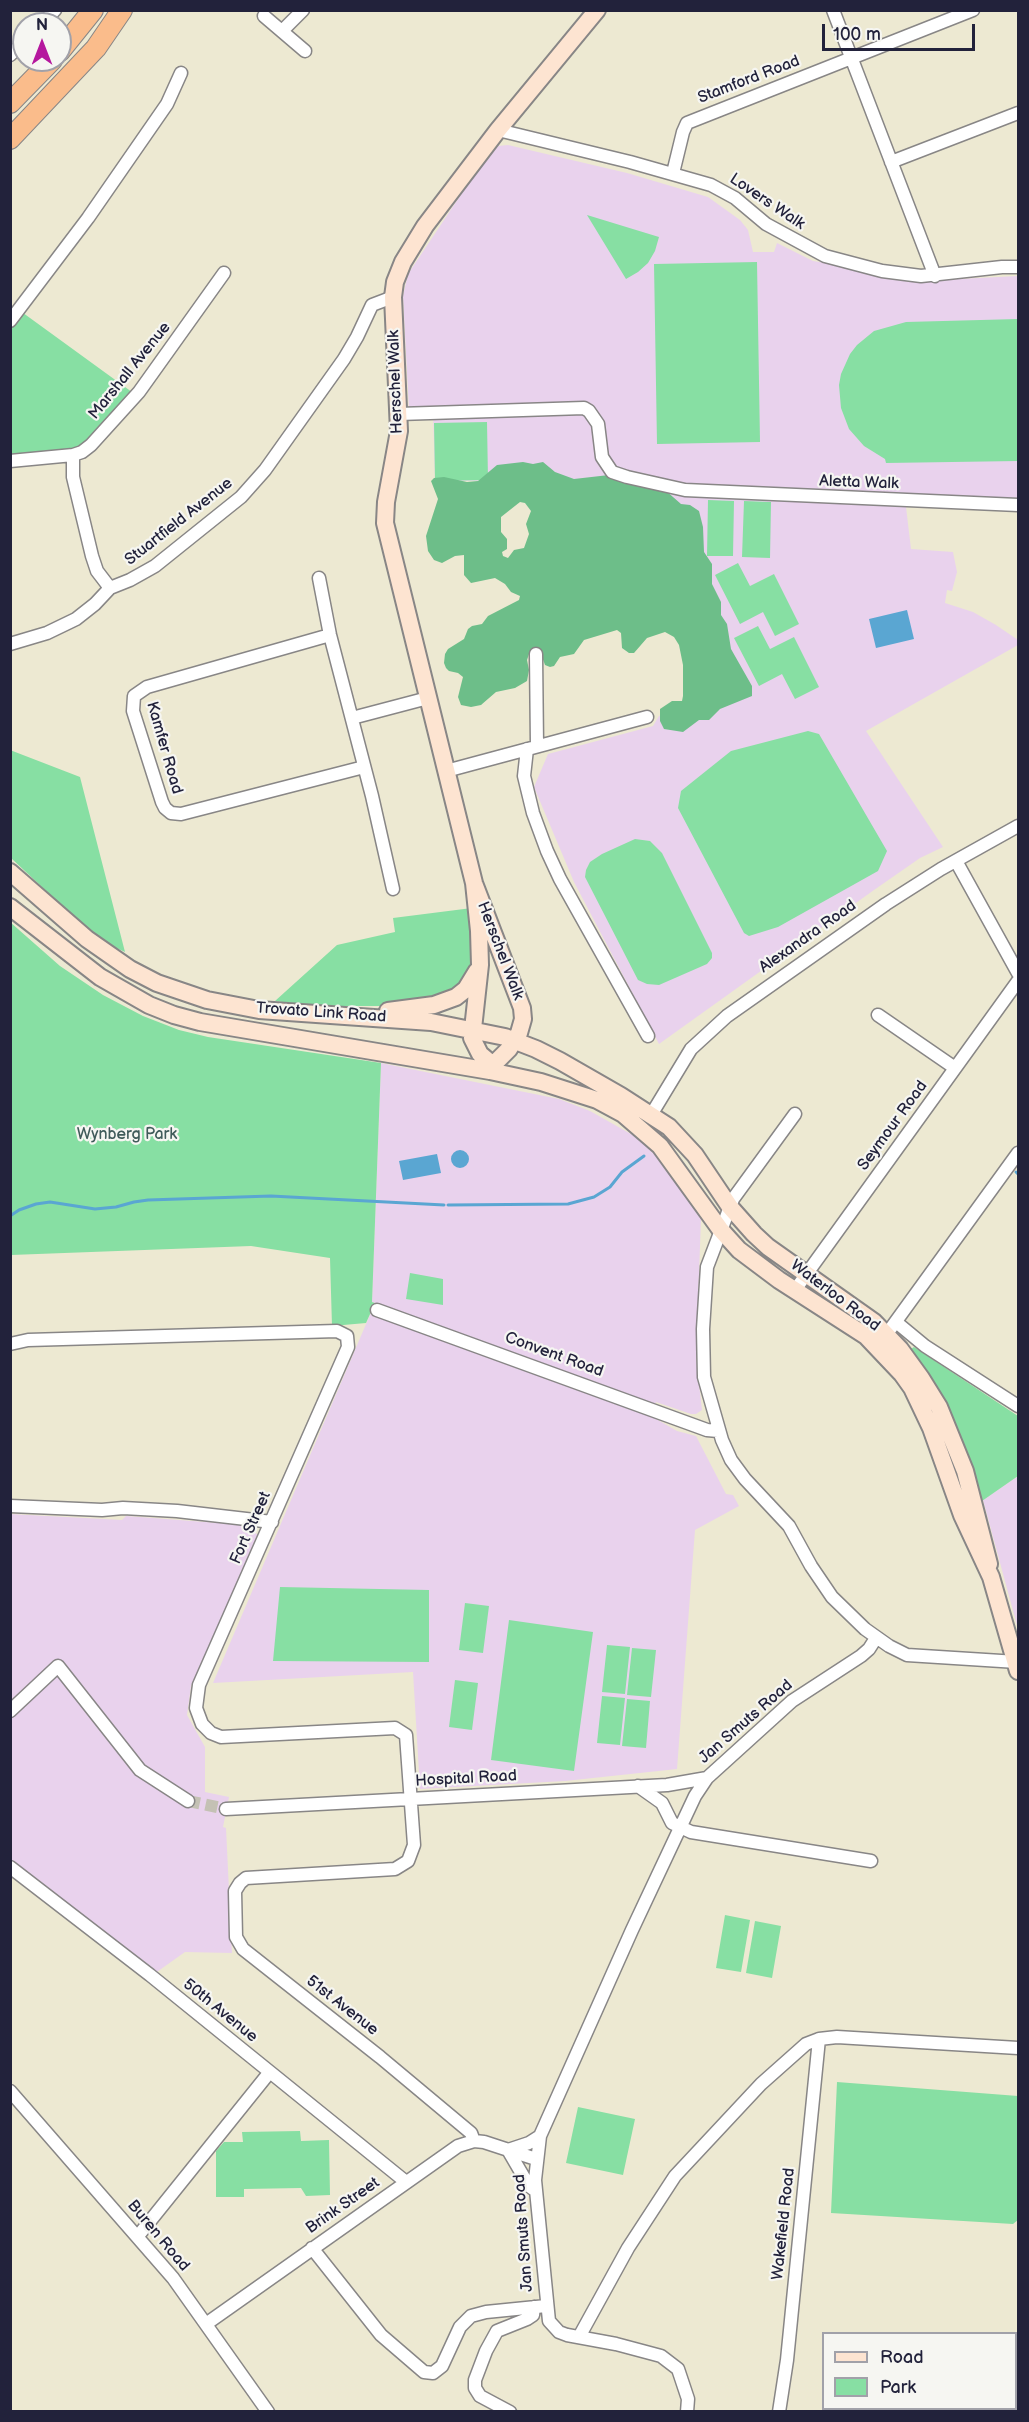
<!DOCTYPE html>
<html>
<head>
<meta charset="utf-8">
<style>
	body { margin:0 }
	#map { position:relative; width:1029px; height:2422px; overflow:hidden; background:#ede9d2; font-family:"Balsamiq Sans",sans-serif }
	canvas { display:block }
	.frame { position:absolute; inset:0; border:12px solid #22223b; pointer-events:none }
	.legend { position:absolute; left:822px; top:2332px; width:195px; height:78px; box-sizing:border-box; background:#f6f6f2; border:2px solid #a1a1a9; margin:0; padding:8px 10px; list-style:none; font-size:18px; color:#22223b }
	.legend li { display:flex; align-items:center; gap:12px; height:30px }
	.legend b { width:30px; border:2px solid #a1a1a9 }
	.north { position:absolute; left:12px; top:12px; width:60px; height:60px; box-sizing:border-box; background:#f6f6f2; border:2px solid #a1a1a9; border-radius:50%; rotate:0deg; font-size:16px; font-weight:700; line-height:24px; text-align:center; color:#22223b }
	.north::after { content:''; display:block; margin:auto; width:21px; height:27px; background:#b5179e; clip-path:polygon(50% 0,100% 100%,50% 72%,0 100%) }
	.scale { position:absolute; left:822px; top:24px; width:153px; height:27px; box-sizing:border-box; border:3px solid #22223b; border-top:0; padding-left:8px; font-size:18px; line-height:21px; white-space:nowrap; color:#22223b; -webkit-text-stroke:4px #f6f6f2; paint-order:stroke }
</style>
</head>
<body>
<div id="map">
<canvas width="1029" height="2422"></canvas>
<div class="frame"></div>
<ul class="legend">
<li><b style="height:8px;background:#fde4d1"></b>Road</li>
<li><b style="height:16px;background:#87dfa3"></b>Park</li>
</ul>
<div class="north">N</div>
<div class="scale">100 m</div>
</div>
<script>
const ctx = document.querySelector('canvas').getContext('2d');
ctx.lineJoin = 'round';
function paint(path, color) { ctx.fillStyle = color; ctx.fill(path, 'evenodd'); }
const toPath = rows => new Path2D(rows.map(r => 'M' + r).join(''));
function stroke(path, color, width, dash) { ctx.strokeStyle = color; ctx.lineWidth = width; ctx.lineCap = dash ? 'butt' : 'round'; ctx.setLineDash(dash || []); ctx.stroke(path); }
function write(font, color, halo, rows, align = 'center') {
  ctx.font = font + ' "Balsamiq Sans",sans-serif'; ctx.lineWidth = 4.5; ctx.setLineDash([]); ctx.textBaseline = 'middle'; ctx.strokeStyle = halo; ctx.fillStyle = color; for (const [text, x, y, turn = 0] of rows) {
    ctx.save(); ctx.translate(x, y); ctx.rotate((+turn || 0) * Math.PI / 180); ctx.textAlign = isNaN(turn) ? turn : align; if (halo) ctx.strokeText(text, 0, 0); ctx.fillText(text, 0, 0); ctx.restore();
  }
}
paint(toPath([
	[508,145,627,173,708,197,740,220,748,230,753,252,774,252,777,243,813,261,939,280,1018,276,1018,500,900,495,900,507,906,507,911,549,953,552,957,572,952,591,947,590,945,603,973,612,996,625,1018,640,1018,645,866,731,943,847,920,858,874,890,659,1044,574,882,534,787,548,754,653,726,659,716,742,689,601,480,435,481,433,410,409,410,403,296,408,274,470,181,498,146],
	[381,1063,559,1099,590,1111,638,1138,661,1161,701,1218,696,1358,702,1410,696,1414,691,1414,656,1402,651,1416,677,1431,696,1436,726,1494,733,1495,739,1506,695,1530,677,1769,565,1781,420,1789,413,1672,213,1683,375,1303,372,1302],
	[1018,1476,1018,1629,983,1500],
	[10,1514,122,1520,126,1516,245,1525,258,1535,191,1686,187,1715,205,1747,205,1792,229,1797,223,1827,226,1828,232,1953,185,1952,154,1974,11,1860]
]), '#e9d2ed');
paint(toPath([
	[587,215,659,237,655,251,648,263,638,272,626,279],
	[757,262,760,442,657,444,654,264],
	[19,310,136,395,89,449,11,461,11,321],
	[1018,319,1018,461,886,463,885,459,864,446,849,429,841,408,839,385,841,374,850,354,857,345,874,331,906,322],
	[487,422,488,480,435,481,434,423],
	[708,500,734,501,733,556,707,556],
	[744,501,771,502,770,558,742,557],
	[738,563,750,586,774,574,799,624,775,636,763,612,740,624,715,575],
	[758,626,770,649,794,637,819,687,795,699,782,674,759,686,734,638],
	[808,731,819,734,887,851,878,871,778,927,749,936,744,933,678,808,681,791,731,751],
	[10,750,80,777,125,952,112,946,75,918,11,858],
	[635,839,650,841,662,853,712,953,712,958,707,964,659,985,647,984,638,980,585,877,586,870,590,862,602,854],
	[472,908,474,954,471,973,453,992,391,1006,311,1006,275,1001,337,945,395,932,393,918],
	[10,922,60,966,103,995,143,1016,179,1030,208,1037,381,1063,372,1302,375,1303,366,1323,332,1326,330,1258,251,1246,11,1255],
	[410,1273,443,1279,443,1305,406,1299],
	[914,1347,1018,1416,1018,1476,982,1501,968,1455,953,1417,933,1380,911,1349],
	[280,1587,429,1590,429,1662,273,1661],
	[465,1603,489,1606,483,1653,459,1650],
	[509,1620,593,1632,574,1771,491,1760],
	[607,1645,630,1647,625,1694,602,1692],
	[632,1648,656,1650,651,1697,627,1695],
	[455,1680,478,1683,472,1730,449,1727],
	[602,1696,625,1698,620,1745,597,1743],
	[627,1699,650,1701,646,1748,622,1746],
	[725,1915,750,1920,741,1972,716,1968],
	[755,1921,781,1926,772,1978,746,1973],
	[837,2082,1018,2096,1018,2220,1013,2224,831,2213],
	[578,2107,635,2119,623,2175,566,2163],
	[300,2131,301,2141,329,2140,330,2195,306,2196,301,2188,244,2189,244,2197,216,2197,216,2151,224,2142,243,2142,242,2132]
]), '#87dfa3');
paint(toPath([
	[523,462,533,464,543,462,555,472,574,479,609,475,665,490,681,504,690,505,699,511,703,527,704,552,712,564,712,584,721,602,721,615,727,624,731,649,752,686,752,696,720,709,709,720,699,720,683,732,664,729,660,721,660,709,672,701,682,701,683,696,683,665,679,645,674,637,665,632,647,638,634,653,629,653,622,648,621,633,617,630,584,640,574,654,560,657,554,666,550,667,545,665,540,651,530,651,527,660,529,670,527,681,515,688,496,692,481,705,471,707,461,705,458,697,463,677,458,673,449,671,446,668,444,663,445,654,448,649,464,639,468,629,472,626,482,624,488,616,519,600,520,596,511,592,505,584,495,578,471,583,464,575,464,555,455,556,442,563,434,560,428,551,426,536,438,499,431,481,434,478,444,477,467,482,478,481,497,465],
	[520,502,525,503,531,511,526,524,529,534,524,548,514,550,508,558,503,556,502,552,507,549,507,539,501,532,501,517]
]), '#6dbe89');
paint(toPath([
	[907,610,914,639,876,648,869,619],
	'451 1159a9 9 0 1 1 18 0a9 9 0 1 1-18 0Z',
	[437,1154,441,1173,403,1180,399,1161]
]), '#5aa6d2');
stroke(toPath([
	[1016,1172,1018,1174],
	[448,1205,568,1204,594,1197,610,1187,622,1172,644,1156],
	[10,1216,19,1210,36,1204,50,1202,95,1209,116,1207,134,1202,148,1200,271,1196,444,1205]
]), '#5aa6d2', 3);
stroke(toPath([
	[188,1801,226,1809]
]), '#c4c1b4', 12, [12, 6]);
const minor = toPath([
	[833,10,935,276],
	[264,16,305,51],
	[42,24,55,10],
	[283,30,303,10],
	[10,55,24,42],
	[498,130,630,162,711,185,735,198,766,224,825,256,882,271,921,276,1002,267,1018,267],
	[891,162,1018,113],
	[673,173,683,132,687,123,973,10],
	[10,321,88,218,167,104,181,73],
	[399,414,584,408,589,411,598,424,602,457,612,472,627,477,685,490,1018,505],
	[10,461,73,455],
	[319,578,330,635,372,796,393,889],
	[110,588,97,571,92,556,73,477,73,455,82,452,91,445,139,392,224,273],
	[330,635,147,687,134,696,133,711,162,802,165,808,171,813,181,814,364,767],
	[10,644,47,633,76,619,95,604,110,588,130,580,155,566,241,497,265,470,344,359,357,337,372,305,393,297],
	[536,654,537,746],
	[352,718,428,698],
	[527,749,524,776,533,813,547,851,560,879,648,1036],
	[446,771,647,717],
	[956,861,1018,973],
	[878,1015,955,1068],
	[795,1114,733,1199,707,1267,703,1329,704,1377,722,1440,731,1460,745,1479,789,1526,811,1566,832,1597,865,1629,889,1646,907,1655,1017,1662],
	[651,1115,691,1049,727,1016,886,904,941,869,1018,826],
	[795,1290,1018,981],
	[377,1310,707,1430,718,1431],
	[896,1322,925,1346,1018,1406],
	[886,1335,1018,1153],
	[10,1344,28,1340,337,1331,347,1336,348,1347,199,1685,196,1708,202,1724,211,1733,221,1737,395,1728,406,1735,414,1845,408,1861,395,1869,246,1878,240,1883,235,1891,236,1937,243,1949,380,2057,471,2133,474,2141],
	[10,1506,102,1510,123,1508,177,1511,272,1522],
	[10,1711,58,1666,140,1770,188,1801],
	[638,1786,662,1803,672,1823,691,1832,871,1861],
	[226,1809,667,1785,707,1778],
	[10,1867,150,1975,406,2182],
	[10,2091,173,2278,268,2412],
	[536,2191,529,2186,508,2150,529,2143,540,2136],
	[138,2236,269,2073],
	[312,2248,381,2335,424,2372,433,2373,442,2366,460,2327,471,2316,486,2312,546,2306],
	[206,2324,458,2146,474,2141,484,2142,536,2159],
	[579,2337,628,2248,675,2176,761,2084,806,2044,819,2039,837,2037,1018,2048],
	[510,2412,480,2396,475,2388,475,2380,486,2351,497,2331,527,2319,533,2315,534,2307],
	[687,2412,688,2399,678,2369,661,2356,616,2344,567,2335,559,2332,549,2321,535,2180,540,2136,632,1930,695,1796,707,1778,792,1701,861,1656,869,1649,876,1638],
	[779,2412,787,2360,819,2039]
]);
const secondary = toPath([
	[10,872,87,939,130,969,157,983,207,1000,259,1010,431,1022,505,1037,536,1049,560,1061,621,1096,669,1127,695,1155,730,1207,754,1234,768,1247,874,1322,900,1349,921,1378,939,1407,965,1471,989,1564],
	[474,883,479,931,480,965,472,1038,480,1054,493,1065,509,1049,519,1033,523,1019,522,1008,474,883,385,523,386,502,399,431,393,297,395,282,403,262,425,226,498,130,597,10],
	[10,907,100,977,149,1005,174,1015,200,1022,490,1071,541,1082,597,1100,623,1114,660,1146,720,1229,739,1250,779,1280,866,1336,902,1374,912,1388,931,1428,962,1515,991,1577,1018,1671],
	[388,1011,434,1005,456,997,466,989,477,971]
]);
const trunk = toPath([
	[60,51,93,10],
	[10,103,52,60],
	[10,139,96,48,122,10]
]);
stroke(minor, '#888686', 15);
stroke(secondary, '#888686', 20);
stroke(trunk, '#888686', 22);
stroke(minor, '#fff', 12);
stroke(secondary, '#fde4d1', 16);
stroke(trunk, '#fabc8b', 20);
write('16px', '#22223b', '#f6f6f2', [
	["Stamford Road",749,80,-21],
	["Lovers Walk",767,202,34],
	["Marshall Avenue",130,371,-51],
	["Herschel Walk",396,382,-92],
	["Aletta Walk",859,483,2],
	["Stuartfield Avenue",179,522,-38],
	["Kamfer Road",164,748,74],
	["Alexandra Road",808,937,-35],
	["Herschel Walk",500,951,69],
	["Trovato Link Road",321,1013,4],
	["Seymour Road",893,1126,-54],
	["Waterloo Road",835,1296,37],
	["Convent Road",554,1355,20],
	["Fort Street",251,1528,-66],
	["Jan Smuts Road",746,1722,-41],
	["Hospital Road",466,1779,-3],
	["51st Avenue",342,2006,38],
	["50th Avenue",220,2011,39],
	["Brink Street",343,2206,-35],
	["Wakefield Road",784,2224,-84],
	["Jan Smuts Road",524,2233,-94],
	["Buren Road",158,2236,50]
]);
write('16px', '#405b5a', '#f6f6f2', [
	["Wynberg Park",127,1135]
]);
</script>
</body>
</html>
